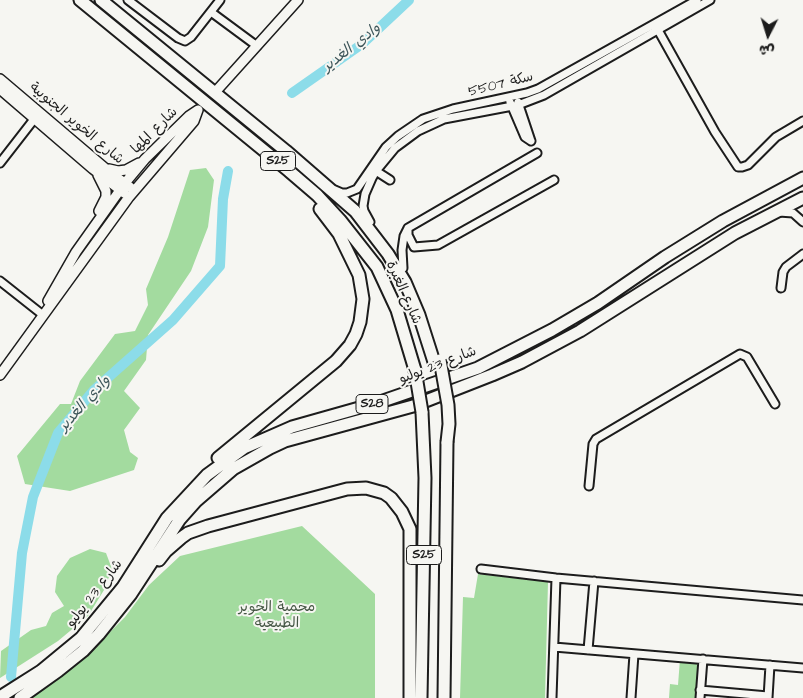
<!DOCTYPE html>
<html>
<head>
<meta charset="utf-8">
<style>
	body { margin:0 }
	#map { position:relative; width:803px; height:698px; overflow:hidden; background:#f6f6f2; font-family:"Architects Daughter","Playpen Sans Arabic",sans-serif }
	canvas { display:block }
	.north { position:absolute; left:743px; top:10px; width:50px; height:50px; -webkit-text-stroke:4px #f6f6f2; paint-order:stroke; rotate:185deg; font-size:14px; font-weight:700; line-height:20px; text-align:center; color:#1c1c1c }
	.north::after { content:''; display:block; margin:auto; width:18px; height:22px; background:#1c1c1c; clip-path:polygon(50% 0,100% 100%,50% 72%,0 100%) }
</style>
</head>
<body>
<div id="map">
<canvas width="803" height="698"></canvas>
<div class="north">ش</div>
</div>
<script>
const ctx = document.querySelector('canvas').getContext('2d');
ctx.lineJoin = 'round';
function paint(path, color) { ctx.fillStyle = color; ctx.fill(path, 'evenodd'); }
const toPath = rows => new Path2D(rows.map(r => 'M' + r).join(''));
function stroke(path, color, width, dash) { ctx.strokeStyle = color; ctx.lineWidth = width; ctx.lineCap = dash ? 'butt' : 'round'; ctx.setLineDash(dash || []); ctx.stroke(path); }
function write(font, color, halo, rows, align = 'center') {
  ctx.font = font + ' "Architects Daughter","Playpen Sans Arabic",sans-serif'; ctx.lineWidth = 4; ctx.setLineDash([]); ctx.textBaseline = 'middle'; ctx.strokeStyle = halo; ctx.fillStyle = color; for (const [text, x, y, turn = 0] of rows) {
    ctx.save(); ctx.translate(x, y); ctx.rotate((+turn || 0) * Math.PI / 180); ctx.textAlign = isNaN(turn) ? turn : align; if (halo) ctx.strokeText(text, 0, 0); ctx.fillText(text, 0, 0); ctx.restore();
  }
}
paint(toPath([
	[206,168,214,180,208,227,191,271,148,335,146,360,124,391,140,408,124,430,130,452,138,458,134,470,70,491,25,484,17,456,60,404,71,404,80,381,115,334,135,331,148,305,146,289,168,237,190,170],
	[302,526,375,594,375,698,32,698,81,661,125,617,149,585,180,556],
	[90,549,106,553,112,569,104,590,88,616,58,641,0,678,1,651,31,630,46,626,52,613,64,606,55,592,57,576,70,558],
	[478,574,548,582,545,698,460,698,463,597,474,598],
	[680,659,695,660,699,665,697,698,669,698,670,684,678,685]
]), '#a3db9f');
stroke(toPath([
	[292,93,362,44,409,0],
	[11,677,22,553,33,497,58,433,94,390,173,320,220,266,223,199,228,171]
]), '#8cdce9', 10);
const minor = toPath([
	[128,0,178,38,185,41,191,37,220,0],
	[211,12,257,46],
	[658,30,715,132,738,167,742,167,748,165,776,137,803,121],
	[510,102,525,137,531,141],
	[518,102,531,141],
	[0,163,35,118],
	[376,171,390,180],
	[335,190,342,193,347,193,357,189,386,147,398,136,423,119,453,109,527,93,538,89,697,0],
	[779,212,793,213,803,222],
	[370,222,364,211,363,206,365,194,372,178,376,171,395,148,418,131,444,119,518,105,544,95,710,0],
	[408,228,408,235,414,247,438,245,554,180],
	[403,268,402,250,404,236,408,228,537,153],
	[0,281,43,315],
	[781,288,783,272,786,267,803,254],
	[589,486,593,444,596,439,740,354,747,357,775,404],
	[481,569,556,578,803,600],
	[554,647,803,668],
	[588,650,594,581],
	[700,690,768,696],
	[552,698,556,578],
	[631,698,634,654],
	[700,698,703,659],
	[768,698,770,665]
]);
const tertiary = toPath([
	[0,79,106,169,130,187],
	[0,89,93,169,124,193],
	[218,89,298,0],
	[109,169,118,171,126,170,139,163],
	[98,175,106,191,106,197,99,211],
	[48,301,76,252,125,183,145,159,189,116,198,110],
	[0,375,129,197,194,121,198,110]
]);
const primary = toPath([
	[80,0,289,171,317,195,340,220,377,267,397,310,415,370],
	[101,0,286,151,355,211,388,254,405,282,419,315,434,362],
	[218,458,336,361,350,345,356,334,360,322,363,299,359,275,339,234,320,209],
	[159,560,166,551,181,538,188,533,208,526,347,489,366,488,384,493,391,498,402,512,410,529,410,698],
	[0,697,41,671,81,638,123,587,167,518,207,475,244,448,292,427,377,403,478,368,552,330,598,303,665,257,723,221,803,178],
	[20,698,58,671,83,651,99,634,131,594,180,519,196,501,233,469,270,448,285,441,413,406,492,375,522,362,580,331,735,233,803,198],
	[421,698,425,478,422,412],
	[444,698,447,442]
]);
stroke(minor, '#1c1c1c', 11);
stroke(tertiary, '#1c1c1c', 12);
stroke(primary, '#1c1c1c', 15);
stroke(minor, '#f6f6f2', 7);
stroke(tertiary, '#f6f6f2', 9);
stroke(primary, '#f6f6f2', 11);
const primaryBridge = toPath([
	[440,360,448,405,449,424,447,442],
	[415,370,422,412]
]);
stroke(primaryBridge, '#1c1c1c', 15, []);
stroke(primaryBridge, '#f6f6f2', 11);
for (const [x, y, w] of [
	[278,161,35],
	[372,404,32],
	[424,555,35]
]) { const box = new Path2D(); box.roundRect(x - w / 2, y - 9.5, w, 19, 4); ctx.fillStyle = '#f6f6f2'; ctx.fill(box); stroke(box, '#1c1c1c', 1); }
write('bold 12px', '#1c1c1c', null, [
	["S25",278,161],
	["S28",372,404],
	["S25",424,555]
]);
write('14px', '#1c1c1c', '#f6f6f2', [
	["سكة 5507",501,85,-14],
	["شارع الخوير الجنوبية",76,124,40],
	["شارع المها",155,131,-45],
	["شارع الغبرة",403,293,66],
	["شارع 23 يوليو",438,366,-21],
	["شارع 23 يوليو",95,594,-52]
]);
write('14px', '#445543', '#f6f6f2', [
	["محمية الخوير",277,608],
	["الطبيعية",277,624]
]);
write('italic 15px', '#3e565a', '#f6f6f2', [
	["وادي الغدير",352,48,-38],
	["وادي الغدير",85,404,-48]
]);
</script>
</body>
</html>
